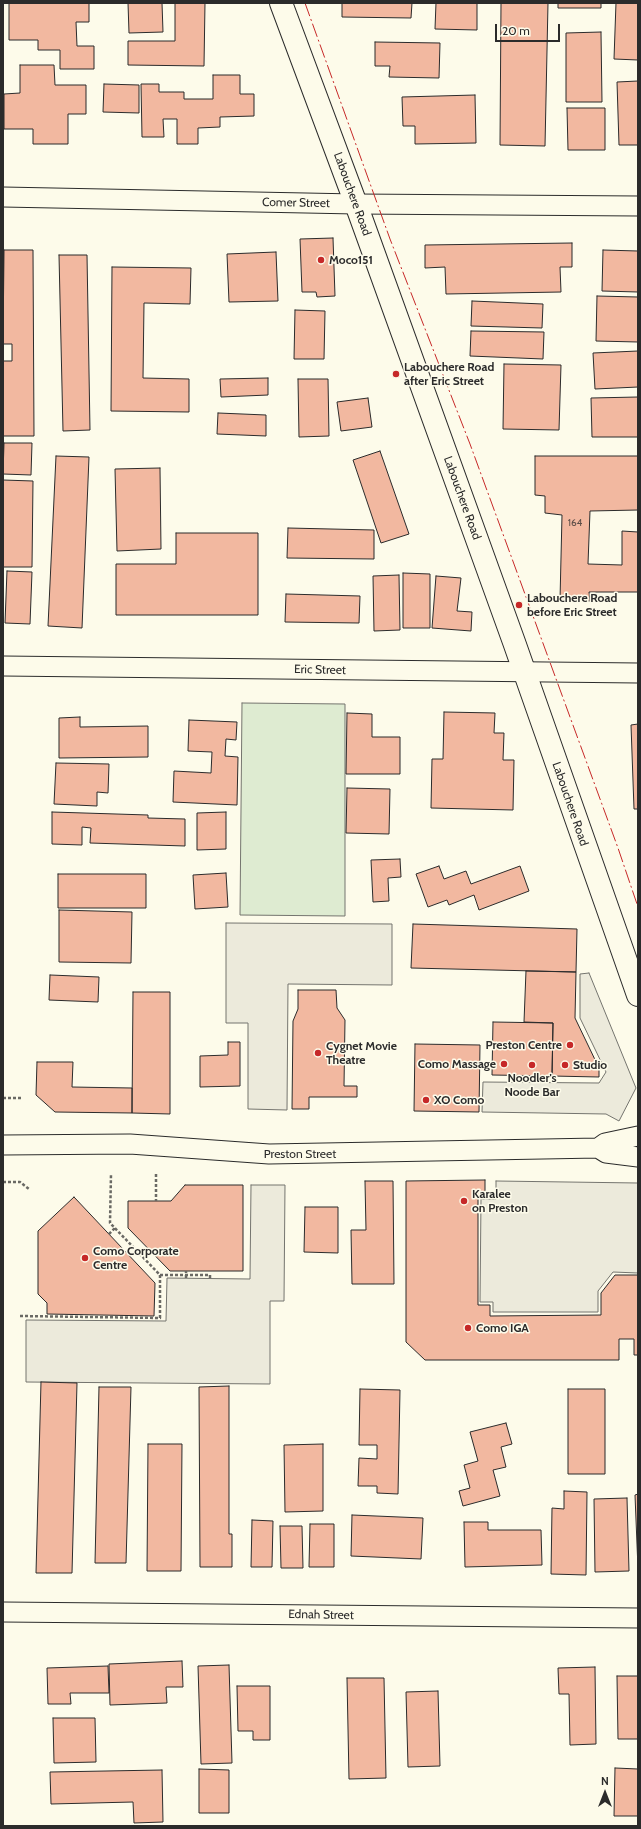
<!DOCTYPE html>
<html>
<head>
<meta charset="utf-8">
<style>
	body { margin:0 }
	#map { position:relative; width:641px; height:1829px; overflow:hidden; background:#fdfbea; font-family:Cabin,sans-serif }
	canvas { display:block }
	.frame { position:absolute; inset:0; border:4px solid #2b2b2b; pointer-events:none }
	.north { position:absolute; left:585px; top:1773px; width:40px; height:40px; -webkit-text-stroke:3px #fdfbea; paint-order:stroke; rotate:0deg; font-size:11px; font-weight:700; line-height:16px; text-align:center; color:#2b2b2b }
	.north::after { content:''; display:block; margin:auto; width:14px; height:18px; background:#2b2b2b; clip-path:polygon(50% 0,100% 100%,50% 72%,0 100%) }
	.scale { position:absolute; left:495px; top:24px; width:65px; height:18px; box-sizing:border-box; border:2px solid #2b2b2b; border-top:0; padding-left:5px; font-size:12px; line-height:14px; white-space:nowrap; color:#2b2b2b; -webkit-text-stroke:3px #fdfbea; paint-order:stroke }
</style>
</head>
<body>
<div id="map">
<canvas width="641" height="1829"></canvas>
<div class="frame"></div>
<div class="north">N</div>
<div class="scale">20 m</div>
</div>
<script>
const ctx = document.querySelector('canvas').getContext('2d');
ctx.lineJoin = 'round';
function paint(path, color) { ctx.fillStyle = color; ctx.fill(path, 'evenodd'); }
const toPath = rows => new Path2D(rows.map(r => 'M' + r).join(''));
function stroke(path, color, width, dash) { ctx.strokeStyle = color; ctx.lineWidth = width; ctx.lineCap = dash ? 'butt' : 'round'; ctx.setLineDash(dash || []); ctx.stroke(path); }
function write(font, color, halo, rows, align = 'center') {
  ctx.font = font + ' Cabin,sans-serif'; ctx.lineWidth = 3; ctx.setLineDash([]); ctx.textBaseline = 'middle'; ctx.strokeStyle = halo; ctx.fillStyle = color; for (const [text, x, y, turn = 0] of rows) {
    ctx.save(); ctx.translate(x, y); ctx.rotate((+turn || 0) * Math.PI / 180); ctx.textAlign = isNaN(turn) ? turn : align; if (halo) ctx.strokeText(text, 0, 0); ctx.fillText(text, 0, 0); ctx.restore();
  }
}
const green = toPath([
	[242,703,345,704,345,916,240,915,242,703]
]);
paint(green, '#deebd1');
stroke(green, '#74746e', 1);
const parking = toPath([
	[226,923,392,924,392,985,288,984,287,1110,248,1109,248,1023,226,1023,226,923],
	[589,973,636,1088,619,1121,606,1114,482,1112,483,1082,599,1083,606,1072,580,1018,580,974,589,973],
	[496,1181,638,1183,638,1273,613,1272,598,1291,598,1312,493,1312,493,1302,480,1302,481,1199,496,1199,496,1181],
	[251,1185,285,1185,284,1301,270,1301,270,1384,26,1382,26,1320,166,1321,167,1278,250,1279,251,1185]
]);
paint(parking, '#eceadb');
stroke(parking, '#74746e', 1);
const building = toPath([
	[9,3,89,3,89,22,76,22,77,46,94,46,94,69,60,69,60,50,38,50,38,40,9,40,9,3],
	[128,3,162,3,163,32,129,33,128,3],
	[175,3,205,3,204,66,128,65,128,41,175,41,175,3],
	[342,3,412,3,411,18,342,17,342,3],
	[436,3,477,3,477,30,435,29,436,3],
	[501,3,548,3,545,146,500,145,501,3],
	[558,3,601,3,601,8,558,8,558,3],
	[616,3,638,3,638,60,614,59,616,3],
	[601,32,602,102,566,102,566,33,601,32],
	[375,42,440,43,439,78,389,77,390,66,375,66,375,42],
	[20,65,54,65,55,85,86,85,86,114,68,114,68,144,33,144,33,129,4,129,4,94,20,93,20,65],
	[213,75,240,75,240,94,254,94,254,116,220,117,220,127,198,128,198,144,177,144,177,119,163,119,164,137,142,137,141,84,159,84,159,92,184,92,184,99,213,99,213,75],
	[638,81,638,145,619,145,617,82,638,81],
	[104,84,139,85,139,113,103,112,104,84],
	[475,95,476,143,415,144,415,126,403,126,402,97,475,95],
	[567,108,605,108,605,150,568,150,567,108],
	[333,238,335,296,317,297,316,292,302,292,300,239,333,238],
	[572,243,572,267,560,267,561,292,446,294,445,267,425,268,425,245,572,243],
	[4,250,33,250,34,436,3,436,3,361,12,361,12,344,3,344,4,250],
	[603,250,638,251,638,292,602,291,603,250],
	[276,252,278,301,229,302,227,254,276,252],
	[59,255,87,255,90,430,63,431,59,255],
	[112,267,191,268,190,304,144,303,143,378,189,379,189,412,111,411,112,267],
	[597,296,638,297,638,342,596,341,597,296],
	[472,301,543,304,542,328,471,326,472,301],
	[295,310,325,311,324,359,294,359,295,310],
	[471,331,544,332,543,359,470,356,471,331],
	[638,351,638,387,595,389,593,353,638,351],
	[504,364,561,365,559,430,503,429,504,364],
	[268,378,268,395,221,397,220,379,268,378],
	[298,379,328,379,329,436,299,437,298,379],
	[638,397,638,437,592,437,591,398,638,397],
	[368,398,372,427,341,431,337,402,368,398],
	[218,413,266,415,266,436,217,434,218,413],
	[4,443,32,443,31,475,3,474,4,443],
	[380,451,409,534,381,543,353,460,380,451],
	[56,456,89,457,82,628,48,626,56,456],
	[535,456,638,456,638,510,590,511,588,564,622,565,622,531,638,532,638,592,589,592,590,601,560,600,562,515,545,513,545,496,535,495,535,456],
	[160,468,161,549,117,551,115,469,160,468],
	[3,480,33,481,32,567,3,567,3,480],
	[288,528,374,530,374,559,287,558,288,528],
	[176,533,258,533,258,615,116,615,116,564,176,564,176,533],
	[7,571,32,572,30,624,5,623,7,571],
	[403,573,430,574,430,628,403,628,403,573],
	[399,575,400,630,374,631,373,576,399,575],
	[436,576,461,578,457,611,472,612,471,631,432,628,436,576],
	[286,594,360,596,359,623,285,622,286,594],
	[444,712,495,713,494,733,504,733,503,760,514,760,513,810,431,808,432,759,443,759,444,712],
	[347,713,372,714,372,737,400,737,400,774,346,774,347,713],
	[80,717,80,727,148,726,148,757,59,758,59,718,80,717],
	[189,720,237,722,236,740,226,739,225,756,238,757,237,805,173,802,174,771,211,773,212,752,188,751,189,720],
	[638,724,638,809,634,809,631,725,638,724],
	[56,763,109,764,108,793,97,792,97,806,54,804,56,763],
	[347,788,390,789,389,834,346,833,347,788],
	[52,812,148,815,148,818,185,819,185,846,90,843,91,828,82,827,82,845,52,844,52,812],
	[226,812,226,849,197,850,197,813,226,812],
	[400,859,401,877,388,878,389,901,373,902,371,860,400,859],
	[439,866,444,879,466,871,471,884,520,866,529,891,479,910,474,895,449,905,447,900,428,907,416,874,439,866],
	[226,873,228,907,195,909,193,875,226,873],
	[58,874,146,874,146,908,58,908,58,874],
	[59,910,132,912,131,963,59,962,59,910],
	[413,924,577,929,576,972,411,968,413,924],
	[526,971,576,972,575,1018,599,1068,599,1077,552,1076,553,1023,524,1022,526,971],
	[50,975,99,977,98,1002,49,1000,50,975],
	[298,990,336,990,337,1008,345,1020,344,1086,357,1086,357,1097,309,1097,309,1109,292,1109,293,1021,298,1009,298,990],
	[133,992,170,992,170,1114,132,1113,133,992],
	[493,1022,553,1023,552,1076,492,1075,493,1022],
	[228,1042,240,1042,240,1086,200,1087,200,1056,228,1055,228,1042],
	[415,1044,480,1045,479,1112,414,1111,415,1044],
	[37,1062,73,1062,72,1087,132,1088,132,1113,55,1112,36,1095,37,1062],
	[485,1180,485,1197,478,1197,478,1305,490,1305,490,1316,601,1315,601,1293,615,1275,638,1275,638,1355,634,1355,634,1339,619,1339,619,1360,425,1360,406,1342,406,1181,485,1180],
	[365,1181,393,1181,394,1284,352,1284,351,1230,366,1230,365,1181],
	[185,1185,243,1185,243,1271,170,1271,128,1228,128,1201,171,1201,185,1185],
	[74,1197,155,1283,154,1316,47,1314,47,1303,38,1294,38,1231,74,1197],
	[305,1207,338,1207,338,1253,304,1252,305,1207],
	[41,1382,77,1383,72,1573,36,1573,41,1382],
	[229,1386,229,1534,232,1534,232,1567,200,1567,199,1387,229,1386],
	[99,1387,131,1387,126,1563,95,1563,99,1387],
	[360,1389,400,1390,398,1494,377,1493,377,1486,358,1486,359,1458,377,1459,377,1445,359,1445,360,1389],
	[568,1389,605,1389,605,1474,568,1474,568,1389],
	[506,1423,512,1444,501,1447,506,1467,493,1470,500,1496,463,1506,459,1491,470,1488,464,1465,478,1461,470,1432,506,1423],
	[148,1444,182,1444,181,1571,147,1571,148,1444],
	[323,1444,323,1511,285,1512,284,1445,323,1444],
	[564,1491,587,1492,586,1575,551,1574,552,1508,564,1509,564,1491],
	[638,1494,638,1569,635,1495,638,1494],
	[627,1498,629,1571,595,1572,594,1499,627,1498],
	[352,1515,423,1518,421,1559,351,1556,352,1515],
	[252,1520,273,1521,272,1567,251,1567,252,1520],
	[464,1522,488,1522,488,1530,541,1530,542,1565,465,1567,464,1522],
	[310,1524,334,1524,334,1567,309,1567,310,1524],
	[280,1526,302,1526,303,1568,281,1568,280,1526],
	[182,1661,183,1687,166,1687,167,1703,110,1705,109,1664,182,1661],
	[229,1665,232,1763,201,1764,198,1666,229,1665],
	[108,1666,109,1693,70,1693,71,1704,48,1704,47,1668,108,1666],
	[595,1667,596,1744,570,1745,569,1694,559,1694,558,1668,595,1667],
	[617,1676,638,1676,638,1739,618,1739,617,1676],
	[347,1678,384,1678,386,1778,349,1779,347,1678],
	[237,1686,270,1686,270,1740,253,1740,253,1731,238,1731,237,1686],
	[438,1691,440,1766,408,1767,406,1692,438,1691],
	[53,1718,95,1718,96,1762,54,1763,53,1718],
	[615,1768,638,1769,638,1816,614,1816,615,1768],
	[199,1769,229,1770,229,1813,199,1813,199,1769],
	[162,1770,163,1822,134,1823,133,1802,51,1804,50,1772,162,1770]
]);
paint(building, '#f2b8a0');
stroke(building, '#2b2b2b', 1);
const minor = toPath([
	[3,197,356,204,638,206],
	[3,666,638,673],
	[3,1145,130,1144,269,1154,598,1148,606,1153,638,1157],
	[598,1148,605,1143,638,1136],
	[3,1612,638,1618]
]);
const secondary = toPath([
	[281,3,356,204,514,642,638,995]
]);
stroke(minor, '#2b2b2b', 21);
stroke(secondary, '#2b2b2b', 24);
stroke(toPath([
	[3,1098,23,1098],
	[156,1174,156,1201],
	[3,1182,20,1182,29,1189],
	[109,1234,115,1228],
	[160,1275,210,1275,210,1278],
	[186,1278,186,1271],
	[20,1316,160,1318,160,1275,110,1223,111,1174]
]), '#6a6964', 2.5, [3, 2]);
stroke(minor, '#fdfbea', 19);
stroke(secondary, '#fdfbea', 22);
stroke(toPath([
	[305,3,390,239,470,444,618,848,638,907]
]), '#c62828', 1, [14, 3, 2, 3]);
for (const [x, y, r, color] of [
	[321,260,4,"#c62828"],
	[396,374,4,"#c62828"],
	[519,605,4,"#c62828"],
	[570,1045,4,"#c62828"],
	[318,1053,4,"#c62828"],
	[504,1064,4,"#c62828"],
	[532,1065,4,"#c62828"],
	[565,1065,4,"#c62828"],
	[426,1100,4,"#c62828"],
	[464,1201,4,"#c62828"],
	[85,1258,4,"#c62828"],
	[468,1328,4,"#c62828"]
]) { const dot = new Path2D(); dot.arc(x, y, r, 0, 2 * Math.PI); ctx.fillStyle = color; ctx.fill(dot); stroke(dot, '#fdfbea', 1.5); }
write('10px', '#5d4e48', null, [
	["164",575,523]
]);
write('12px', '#2b2b2b', '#fdfbea', [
	["Labouchere Road",352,194,70],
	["Comer Street",296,203,1],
	["Labouchere Road",462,498,70],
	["Eric Street",320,670,1],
	["Labouchere Road",570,804,71],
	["Preston Street",300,1154],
	["Ednah Street",321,1615,1]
]);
write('bold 12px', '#2b2b2b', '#fdfbea', [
	["Moco151",329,260],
	["Labouchere Road",404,367],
	["after Eric Street",404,381],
	["Labouchere Road",527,598],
	["before Eric Street",527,612],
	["Preston Centre",562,1045,"right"],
	["Cygnet Movie",326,1046],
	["Theatre",326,1060],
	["Como Massage",496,1064,"right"],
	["Studio",573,1065],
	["Noodler's",532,1078,"center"],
	["Noode Bar",532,1092,"center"],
	["XO Como",434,1100],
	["Karalee",472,1194],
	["on Preston",472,1208],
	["Como Corporate",93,1251],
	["Centre",93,1265],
	["Como IGA",476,1328]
], 'left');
</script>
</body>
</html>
